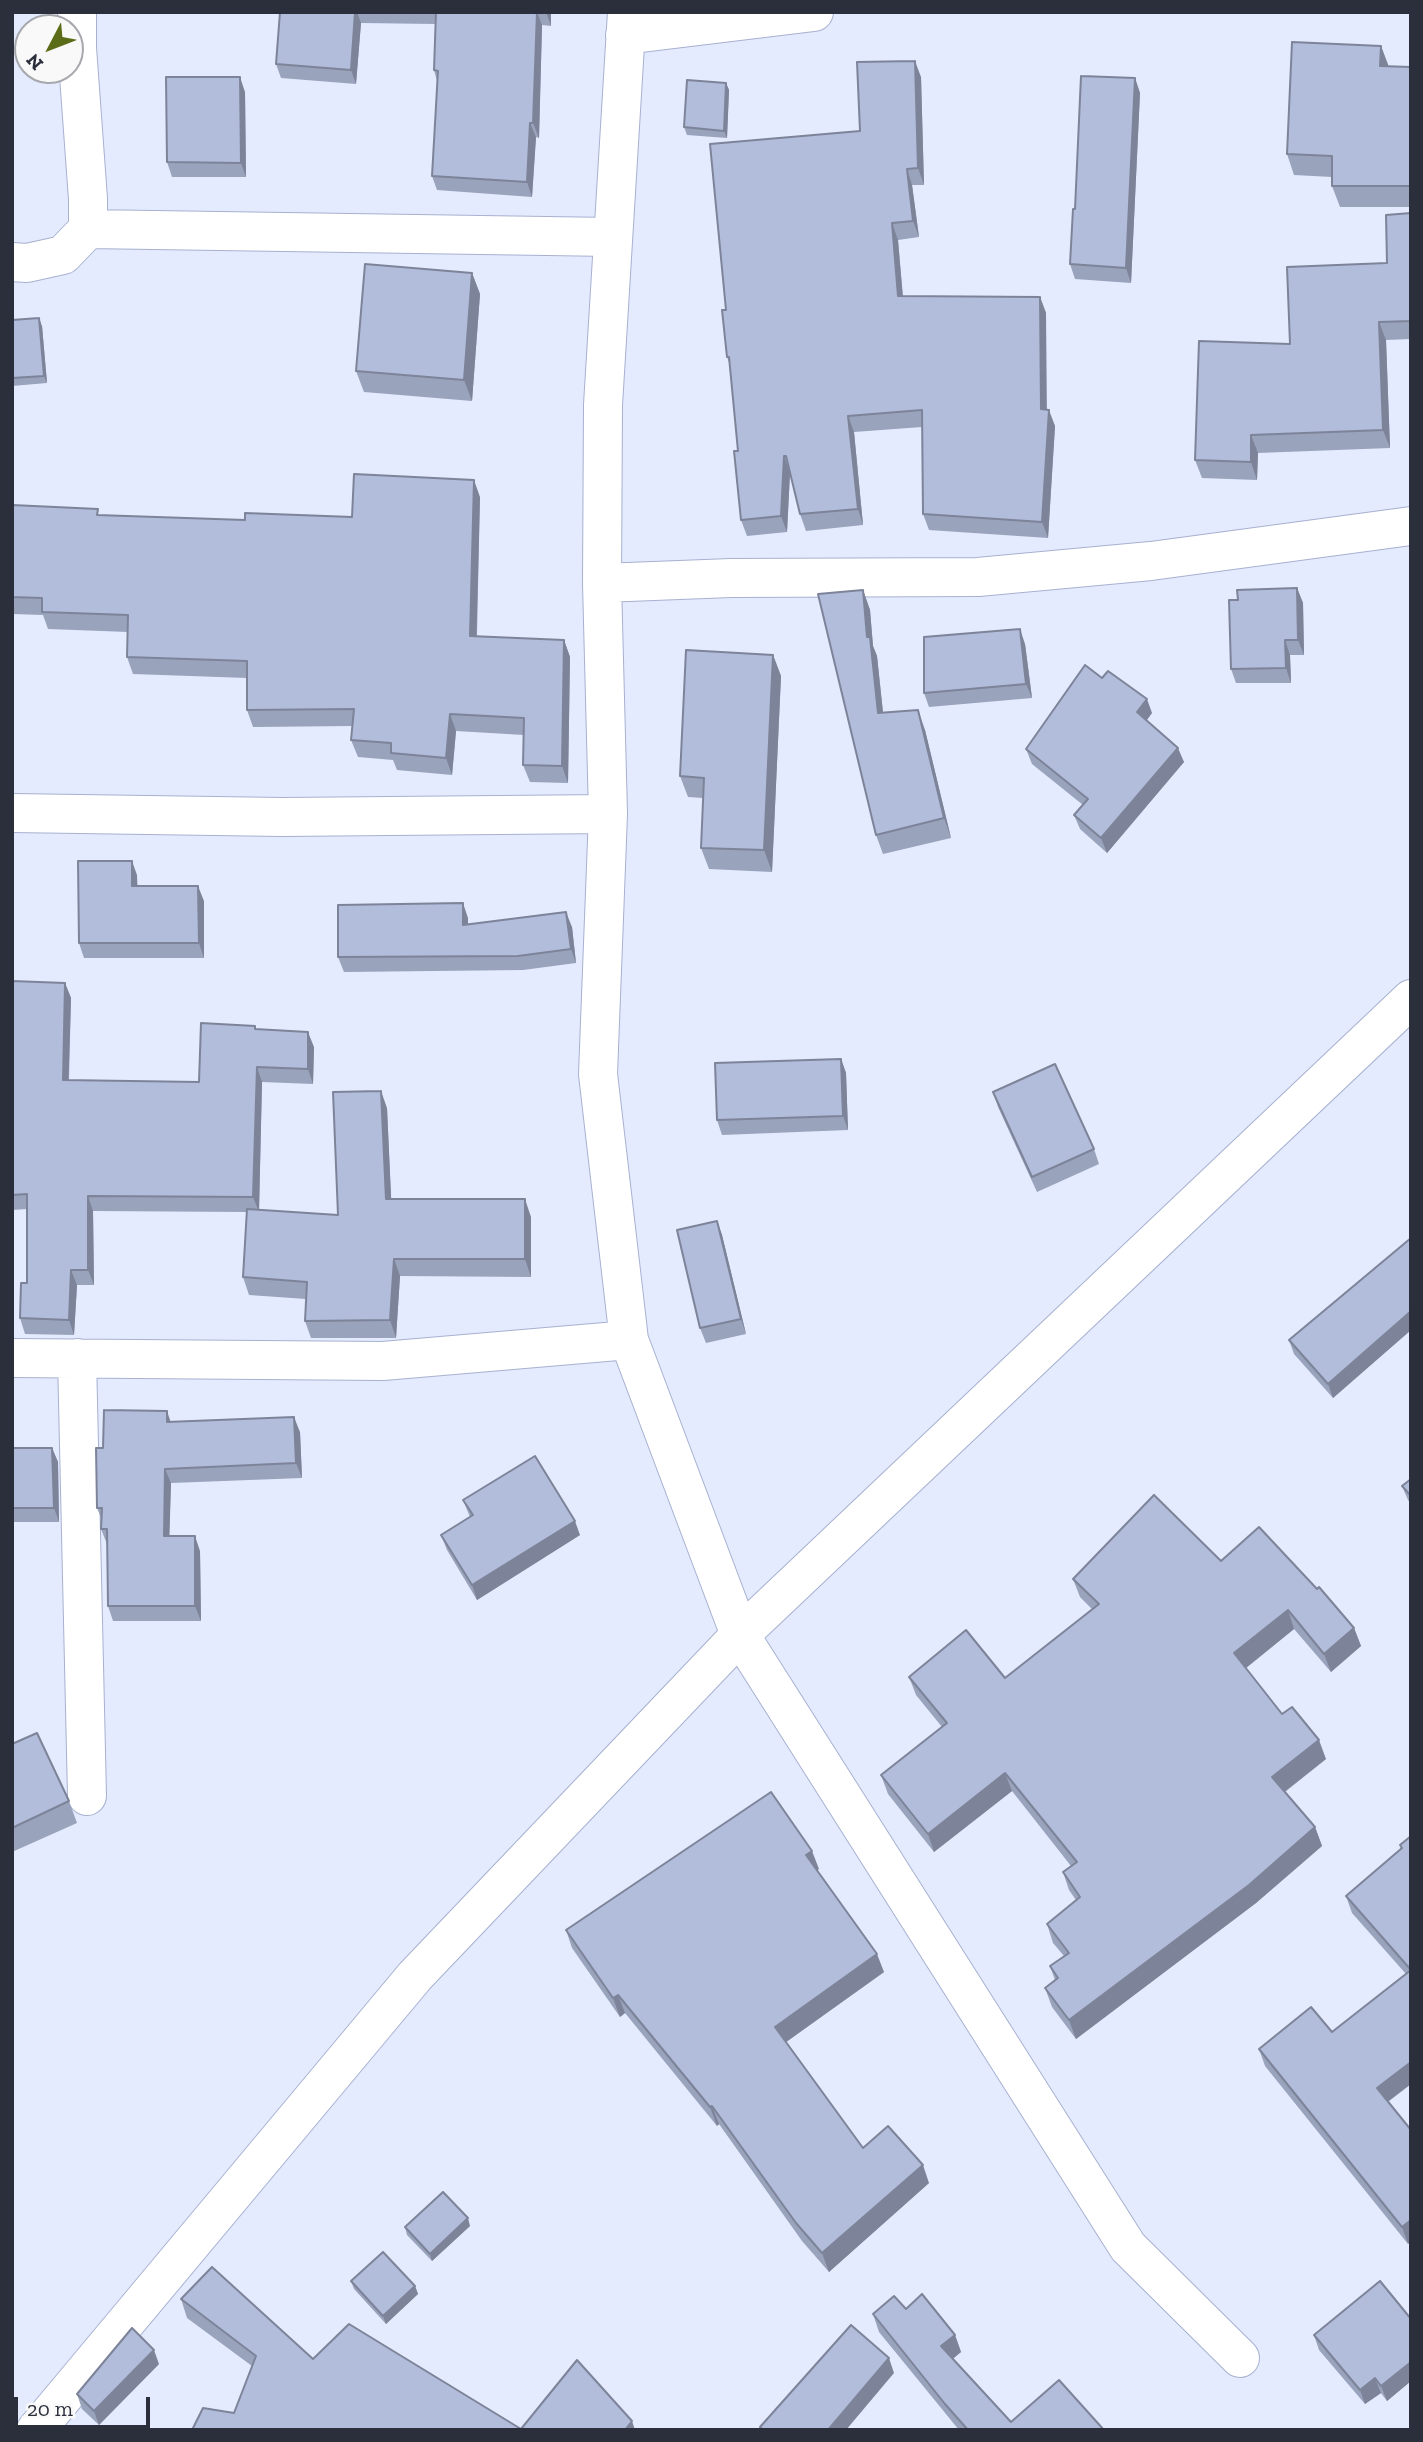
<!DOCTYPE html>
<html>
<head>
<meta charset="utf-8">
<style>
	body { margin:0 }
	#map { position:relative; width:1423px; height:2442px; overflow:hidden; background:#e4ebff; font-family:"Zilla Slab",serif }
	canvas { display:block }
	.frame { position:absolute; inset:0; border:14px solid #2b2f3c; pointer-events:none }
	.north { position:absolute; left:14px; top:14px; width:70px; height:70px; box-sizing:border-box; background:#f9f9f9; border:2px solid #a7a8ad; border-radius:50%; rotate:228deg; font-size:19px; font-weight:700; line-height:28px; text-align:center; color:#2b2f3c }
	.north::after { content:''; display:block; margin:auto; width:24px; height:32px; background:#5b6c18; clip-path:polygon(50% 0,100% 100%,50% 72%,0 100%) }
	.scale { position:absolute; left:14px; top:2397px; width:136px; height:32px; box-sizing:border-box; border:4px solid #2b2f3c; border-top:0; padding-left:9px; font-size:21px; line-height:24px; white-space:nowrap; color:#2b2f3c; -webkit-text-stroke:5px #f9f9f9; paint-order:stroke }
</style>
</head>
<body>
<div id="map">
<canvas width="1423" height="2442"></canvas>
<div class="frame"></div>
<div class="north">N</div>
<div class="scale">20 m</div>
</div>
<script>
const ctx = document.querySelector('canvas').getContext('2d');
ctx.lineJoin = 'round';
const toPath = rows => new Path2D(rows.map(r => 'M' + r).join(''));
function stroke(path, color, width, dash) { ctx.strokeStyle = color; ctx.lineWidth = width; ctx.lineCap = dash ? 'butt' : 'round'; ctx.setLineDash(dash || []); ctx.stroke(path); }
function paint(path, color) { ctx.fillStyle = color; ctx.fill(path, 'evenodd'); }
const minor = toPath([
	[627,12,603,405,602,583,608,814,598,1074,629,1340,740,1635,1128,2247,1240,2358],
	[625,35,814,12],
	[88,229,612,237],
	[12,262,27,263,63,255,88,229,88,199,77,48,77,12],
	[602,583,731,578,978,577,1151,561,1411,526],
	[12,813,282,817,608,814],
	[12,1358,383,1361,629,1340],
	[77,1358,87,1796],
	[36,2430,415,1976,740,1635,1411,999]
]);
stroke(minor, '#a7b1d0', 40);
stroke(minor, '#fff', 38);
paint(toPath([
	[12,12,26,12,26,14,12,14],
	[280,12,551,12,551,26,542,25,539,138,536,137,532,197,437,190,432,176,437,81,434,70,435,24,361,23,356,84,281,78,276,64],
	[1381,46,1388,66,1411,67,1411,207,1340,207,1332,186,1332,177,1294,175,1287,154],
	[921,77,924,185,912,185,919,237,898,240,903,296,1040,297,1046,313,1046,409,1055,426,1048,538,929,530,923,514,922,427,854,432,863,525,806,531,800,514,790,473,787,532,747,536,741,520,738,451,730,365,727,357,726,310,860,131],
	[1135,78,1140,93,1131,283,1075,279,1070,264,1075,209],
	[726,83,729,90,727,138,687,135,684,127],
	[245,92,246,177,172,177,167,162],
	[1411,213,1411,339,1386,340,1390,448,1258,453,1257,480,1202,478,1195,460,1290,344,1387,263],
	[472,273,480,294,472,401,364,392,356,371],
	[12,320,42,326,47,383,12,386],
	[480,497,477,636,564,640,570,657,568,783,530,782,523,765,524,735,456,731,452,775,397,770,393,760,358,757,351,740,352,726,253,727,247,710,247,678,133,674,127,657,128,632,48,629,43,615,12,614,12,505,100,515,245,520,352,517],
	[1297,588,1303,603,1304,655,1290,655,1291,683,1236,683,1231,669,1238,600],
	[863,590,870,610,873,646,877,656,883,712,925,730,951,838,883,854,876,835],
	[1025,644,1032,698,929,707,924,693],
	[773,655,781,676,772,872,709,869,701,848,703,798,688,797,680,776],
	[1152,713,1147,720,1184,762,1107,853,1080,829,1074,815,1083,805,1032,764,1026,749],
	[137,875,137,886,204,901,204,958,84,958,79,943],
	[468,918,468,924,572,927,576,963,523,970,344,972,338,957],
	[12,981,65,983,71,998,69,1080,199,1082,255,1026,256,1030,314,1047,313,1084,262,1082,259,1210,338,1215,387,1108,391,1199,531,1217,531,1277,400,1276,396,1338,311,1338,305,1321,306,1299,249,1295,243,1277,247,1212,93,1211,94,1285,77,1285,74,1335,25,1334,20,1318,27,1283,27,1209,12,1210],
	[841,1059,846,1073,848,1130,722,1135,717,1120],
	[993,1092,1094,1149,1099,1164,1037,1192,998,1107],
	[717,1221,722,1235,746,1334,706,1343,700,1328],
	[1411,1238,1411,1330,1333,1398,1294,1354,1289,1340],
	[171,1422,300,1432,302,1478,171,1483,169,1536,200,1551,201,1621,113,1621,108,1606,107,1544,101,1529,102,1520,97,1508,103,1448],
	[12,1448,52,1448,58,1462,59,1522,12,1522],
	[1411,1479,1411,1504,1408,1500,1402,1486],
	[463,1500,580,1535,477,1600,447,1550,441,1535,470,1517],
	[1221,1561,1354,1628,1361,1646,1331,1672,1294,1629,1246,1668,1282,1714,1326,1759,1285,1792,1315,1827,1322,1846,1256,1903,1076,2039,1052,2007,1045,1988,1055,1980,1050,1966,1064,1956,1053,1943,1047,1924,1076,1900,1069,1890,1063,1872,1071,1866,1012,1791,934,1852,888,1794,881,1775,942,1727,916,1695,909,1677,1005,1678,1092,1609,1080,1597,1073,1579],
	[12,1744,69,1801,77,1823,12,1852],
	[1411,1836,1411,2084,1388,2102,1408,2244,1265,2066,1259,2049,1332,2032,1406,1974,1352,1913,1346,1896,1401,1849,1400,1845],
	[819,1869,817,1870,884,1972,786,2042,863,2148,929,2183,829,2272,802,2241,719,2124,717,2126,625,2013,620,2017,572,1948,566,1930],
	[470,2226,432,2261,407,2235,405,2227],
	[351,2281,415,2286,418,2294,386,2324,354,2289],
	[181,2299,313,2359,521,2429,635,2430,192,2430,234,2413,252,2366,187,2318],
	[906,2309,955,2335,961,2352,953,2359,1011,2422,1104,2430,959,2430,879,2332,873,2314],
	[1411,2319,1411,2381,1387,2401,1381,2393,1365,2404,1319,2350,1314,2335],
	[159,2364,99,2425,82,2409,77,2394]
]), '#99a3bc');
paint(toPath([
	[355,12,357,12,361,23,356,84,351,70],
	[537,12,542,25,539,138,533,123],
	[546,12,551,12,551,26],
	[1381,46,1389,67,1380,66],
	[915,61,921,77,924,185,918,168],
	[240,77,245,92,246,177,241,163],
	[1135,78,1140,93,1131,283,1126,268],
	[726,83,729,90,727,138,724,131],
	[530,123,536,137,532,197,527,182],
	[907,169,912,185,919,237,913,221],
	[892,223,898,240,904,312,898,296],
	[472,273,480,294,472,401,464,380],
	[1040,297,1046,313,1047,425,1041,409],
	[39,318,42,326,47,383,44,376],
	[1379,322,1386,340,1390,448,1383,430],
	[1049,410,1055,426,1048,538,1042,522],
	[848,416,854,432,863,525,858,509],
	[1251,435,1258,453,1257,480,1251,462],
	[784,456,790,473,787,532,781,516],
	[474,480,480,497,476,653,470,636],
	[1297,588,1303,603,1304,655,1298,640],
	[863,590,870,610,873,646,877,656,885,732,878,713,867,637],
	[1020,629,1025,644,1032,698,1026,684],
	[564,640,570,657,568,783,562,766],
	[1285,640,1290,655,1291,683,1286,668],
	[773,655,781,676,772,872,764,850],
	[1147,699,1152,713,1142,726,1137,712],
	[918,710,925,730,951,838,944,818],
	[450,714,456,731,452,775,446,758],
	[1178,748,1184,762,1107,853,1101,838],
	[132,861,137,875,138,901,132,886],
	[198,886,204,901,204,958,199,943],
	[463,903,468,918,468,939,463,925],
	[566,912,572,927,576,963,571,949],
	[65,983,71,998,68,1095,63,1080],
	[308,1032,314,1047,313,1084,308,1069],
	[841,1059,846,1073,848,1130,843,1116],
	[257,1067,262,1082,259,1212,253,1197],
	[381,1091,387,1108,392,1216,386,1199],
	[88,1196,93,1211,94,1285,88,1270],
	[525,1199,531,1217,531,1277,525,1259],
	[717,1221,722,1235,746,1334,741,1319],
	[394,1259,400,1276,396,1338,390,1320],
	[71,1270,77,1285,74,1335,69,1320],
	[1410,1312,1411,1330,1333,1398,1328,1384],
	[167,1411,172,1426,167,1422],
	[294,1417,300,1432,302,1478,296,1463],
	[52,1448,58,1462,59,1522,54,1508],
	[165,1469,171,1483,169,1551,164,1536],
	[575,1521,580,1535,477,1600,472,1585],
	[195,1536,200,1551,201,1621,195,1606],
	[1288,1610,1294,1629,1241,1672,1234,1653],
	[1354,1628,1361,1646,1331,1672,1324,1654],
	[1319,1740,1326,1759,1279,1796,1272,1777],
	[1005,1773,1012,1791,934,1852,928,1834],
	[1315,1827,1322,1846,1256,1903,1076,2039,1069,2020],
	[812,1851,819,1869,813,1873,806,1855],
	[877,1954,884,1972,782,2045,775,2027],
	[618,1995,625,2013,620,2017,613,1998],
	[1411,2062,1411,2084,1383,2105,1377,2088],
	[712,2106,719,2124,717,2126,710,2107],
	[923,2165,929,2183,829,2272,822,2253],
	[468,2218,470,2226,432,2261,430,2254],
	[1411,2220,1411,2242,1408,2244,1402,2227],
	[415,2286,418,2294,386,2324,383,2316],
	[955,2335,961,2352,947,2363,941,2346],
	[154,2350,159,2364,99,2425,94,2411],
	[889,2358,894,2373,846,2430,828,2430],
	[1411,2362,1411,2381,1387,2401,1381,2386],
	[1375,2378,1381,2393,1365,2404,1360,2390],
	[632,2421,635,2430,625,2430]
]), '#7d8499');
const building = toPath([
	[280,12,355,12,351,70,276,64,280,12],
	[436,12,537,12,533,123,530,123,527,182,432,176,438,71,434,70,436,12],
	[1292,42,1381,46,1380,66,1411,67,1411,186,1332,186,1332,156,1287,154,1292,42],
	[915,61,918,168,907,169,913,221,892,223,898,296,1040,297,1041,409,1049,410,1042,522,923,514,922,410,848,416,858,509,800,514,786,456,784,456,781,516,741,520,734,451,738,451,729,357,727,357,722,310,726,310,710,144,860,131,857,62,915,61],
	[1081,76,1135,78,1126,268,1070,264,1073,209,1075,209,1081,76],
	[166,77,240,77,241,163,167,162,166,77],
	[687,80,726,83,724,131,684,127,687,80],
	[1411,213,1411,321,1379,322,1383,430,1251,435,1251,462,1195,460,1199,341,1290,344,1287,267,1387,263,1386,215,1411,213],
	[365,264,472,273,464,380,356,371,365,264],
	[39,318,44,376,12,378,12,320,39,318],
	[354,474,474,480,470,636,564,640,562,766,523,765,524,718,450,714,446,758,391,753,391,743,351,740,354,709,247,710,247,661,127,657,128,615,42,612,42,598,12,597,12,505,98,509,97,515,245,520,245,513,352,517,354,474],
	[1297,588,1298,640,1285,640,1286,668,1231,669,1229,600,1238,600,1237,590,1297,588],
	[863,590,867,637,870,637,878,713,918,710,944,818,876,835,818,594,863,590],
	[1020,629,1026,684,924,693,924,637,1020,629],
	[686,650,773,655,764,850,701,848,704,778,680,776,686,650],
	[1085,665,1102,678,1108,671,1147,699,1137,712,1178,748,1101,838,1074,815,1088,799,1026,749,1085,665],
	[78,861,132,861,132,886,198,886,199,943,79,943,78,861],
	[463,903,463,925,566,912,571,949,518,956,338,957,338,905,463,903],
	[12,981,65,983,63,1080,199,1082,201,1023,255,1026,255,1029,308,1032,308,1069,257,1067,253,1197,88,1196,88,1270,71,1270,69,1320,20,1318,21,1283,27,1283,27,1194,12,1195,12,981],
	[841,1059,843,1116,717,1120,715,1063,841,1059],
	[1055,1064,1094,1149,1032,1177,993,1092,1055,1064],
	[381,1091,386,1199,525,1199,525,1259,394,1259,390,1320,305,1321,307,1282,243,1277,247,1209,338,1215,333,1092,381,1091],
	[717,1221,741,1319,700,1328,677,1230,717,1221],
	[1411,1238,1411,1312,1410,1312,1328,1384,1289,1340,1411,1238],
	[104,1410,167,1411,167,1422,294,1417,296,1463,165,1469,164,1536,195,1536,195,1606,108,1606,107,1529,101,1529,102,1508,97,1508,96,1448,103,1448,104,1410],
	[12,1448,52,1448,54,1508,12,1508,12,1448],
	[535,1456,575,1521,472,1585,441,1535,473,1515,463,1500,535,1456],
	[1411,1479,1411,1496,1402,1486,1411,1479],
	[1154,1495,1221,1561,1259,1527,1317,1589,1319,1587,1354,1628,1324,1654,1288,1610,1234,1653,1282,1714,1292,1707,1319,1740,1272,1777,1315,1827,1249,1885,1069,2020,1045,1988,1058,1978,1050,1966,1069,1953,1047,1924,1080,1897,1063,1872,1077,1862,1005,1773,928,1834,881,1775,947,1723,909,1677,966,1630,1005,1678,1099,1604,1073,1579,1154,1495],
	[37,1733,69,1801,12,1828,12,1744,37,1733],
	[771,1792,812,1851,806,1855,877,1954,775,2027,863,2148,888,2126,923,2165,822,2253,796,2223,712,2106,710,2107,618,1995,613,1998,566,1930,771,1792],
	[1411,1836,1411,1970,1346,1896,1402,1848,1400,1845,1411,1836],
	[1411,1970,1411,2062,1377,2088,1411,2130,1411,2220,1402,2227,1259,2049,1311,2007,1332,2032,1411,1970],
	[443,2192,468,2218,430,2254,405,2227,443,2192],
	[383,2252,415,2286,383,2316,351,2281,383,2252],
	[212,2267,313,2359,349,2324,521,2429,577,2360,632,2421,625,2430,192,2430,203,2408,234,2413,256,2356,181,2299,212,2267],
	[1380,2281,1411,2319,1411,2362,1381,2386,1375,2378,1360,2390,1314,2335,1380,2281],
	[922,2294,955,2335,941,2346,1011,2422,1059,2380,1104,2430,968,2430,945,2404,873,2314,894,2296,906,2309,922,2294],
	[851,2325,889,2358,828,2430,763,2430,760,2427,851,2325],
	[132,2328,154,2350,94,2411,77,2394,132,2328]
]);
paint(building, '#b2bddb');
stroke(building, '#7d8499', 2);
</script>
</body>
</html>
